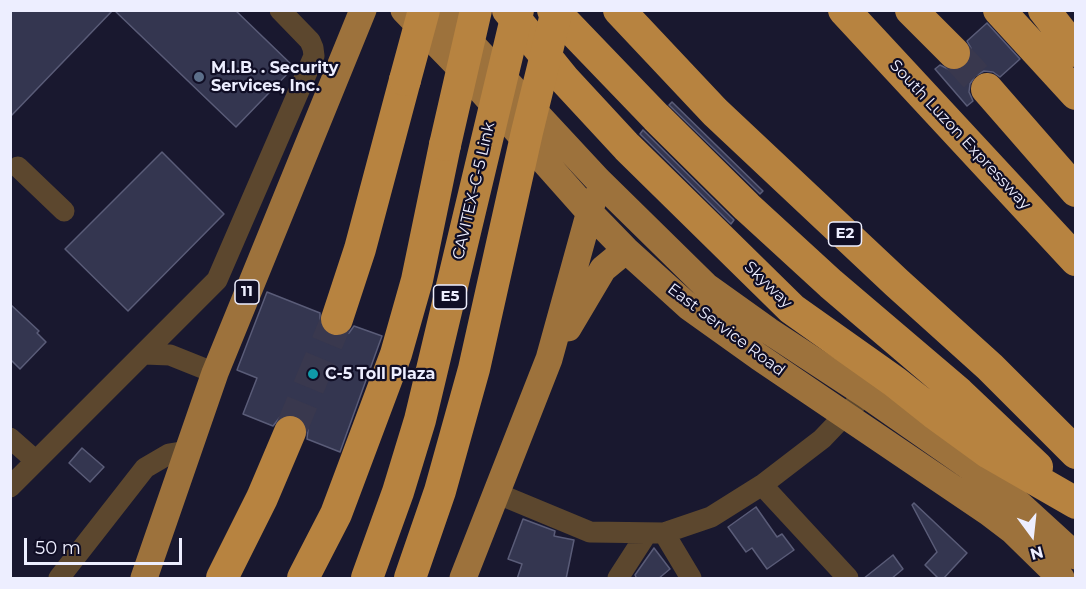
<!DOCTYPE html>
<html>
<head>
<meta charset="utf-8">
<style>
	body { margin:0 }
	#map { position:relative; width:1086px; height:589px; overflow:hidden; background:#19182f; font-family:Montserrat,sans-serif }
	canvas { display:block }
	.frame { position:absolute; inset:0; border:12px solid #edeeff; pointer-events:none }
	.north { position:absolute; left:1002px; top:505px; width:60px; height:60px; -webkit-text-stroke:4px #100e25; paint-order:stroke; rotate:165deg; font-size:16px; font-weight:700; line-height:24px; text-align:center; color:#edeeff }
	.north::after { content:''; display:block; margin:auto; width:21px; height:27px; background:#edeeff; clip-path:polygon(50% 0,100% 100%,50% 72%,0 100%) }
	.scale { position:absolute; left:24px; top:538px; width:158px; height:27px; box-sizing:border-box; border:3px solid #edeeff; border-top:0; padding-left:8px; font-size:18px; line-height:21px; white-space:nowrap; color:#edeeff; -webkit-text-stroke:4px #100e25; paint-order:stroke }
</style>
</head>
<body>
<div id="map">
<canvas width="1086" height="589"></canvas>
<div class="frame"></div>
<div class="north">N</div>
<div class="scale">50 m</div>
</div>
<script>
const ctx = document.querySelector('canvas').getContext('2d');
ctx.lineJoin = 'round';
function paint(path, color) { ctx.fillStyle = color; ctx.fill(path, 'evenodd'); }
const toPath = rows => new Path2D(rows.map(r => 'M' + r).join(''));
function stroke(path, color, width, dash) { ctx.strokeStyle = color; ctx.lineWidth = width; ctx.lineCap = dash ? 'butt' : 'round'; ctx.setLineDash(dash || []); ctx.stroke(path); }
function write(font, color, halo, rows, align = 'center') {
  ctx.font = font + ' Montserrat,sans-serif'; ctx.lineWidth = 4.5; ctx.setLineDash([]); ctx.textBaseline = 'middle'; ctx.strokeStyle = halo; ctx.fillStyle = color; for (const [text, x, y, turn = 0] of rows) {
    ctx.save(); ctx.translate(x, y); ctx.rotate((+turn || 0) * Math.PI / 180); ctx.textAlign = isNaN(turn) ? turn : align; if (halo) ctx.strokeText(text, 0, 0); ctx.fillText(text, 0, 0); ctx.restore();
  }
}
const building = toPath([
	[10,10,113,10,10,117,10,10],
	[114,10,235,10,294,67,236,127,114,10],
	[987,23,1020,59,1000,77,993,72,984,71,975,76,970,84,969,92,973,101,967,106,935,69,940,65,950,70,958,70,966,66,971,57,971,48,967,41,987,23],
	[672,102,763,191,760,194,669,105,672,102],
	[643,130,734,220,731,224,640,134,643,130],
	[162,152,224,214,128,311,65,249,162,152],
	[267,292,320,313,320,323,323,331,331,336,341,336,349,333,354,326,382,336,340,452,307,439,308,430,305,422,296,415,288,414,280,417,273,426,243,414,257,378,237,370,267,292],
	[10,304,39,331,37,333,46,342,20,369,10,359,10,304],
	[82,448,104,467,90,482,69,463,82,448],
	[914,503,967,553,943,579,939,579,925,565,937,552,912,505,914,503],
	[756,507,777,537,782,534,794,550,767,569,752,548,746,552,728,527,756,507],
	[523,519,555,531,554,536,574,540,566,579,517,579,522,564,508,559,523,519],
	[654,548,670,569,658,579,637,579,635,575,654,548],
	[893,555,903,569,891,579,863,579,893,555]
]);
paint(building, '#343650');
stroke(building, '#5a5c78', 1.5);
stroke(toPath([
	[954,53,987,89],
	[290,432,337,319]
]), '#39384e', 32, [32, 16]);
stroke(toPath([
	[18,167,64,211],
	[144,354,170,355,215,373],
	[10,438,36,461],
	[762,485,848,578],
	[10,487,217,280,314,56,313,48,310,41,280,10],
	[496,493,590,532,664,533,711,517,762,485,822,439,865,394],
	[664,533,691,578],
	[59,578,145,468,169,454,187,451],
	[618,578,647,533]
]), '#5c472e', 21);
stroke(toPath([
	[404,10,470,78,590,213,626,250,689,307,759,357,988,512,1013,531,1061,578],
	[440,10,598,180,706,286,769,331,865,394,1007,493,1076,556],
	[568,328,603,269,626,250],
	[144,578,215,373,363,10],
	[463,578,549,359,593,200]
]), '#9d723c', 27);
stroke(toPath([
	[508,10,564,79,627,147,792,309,895,382,934,413,989,453,1076,503],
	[553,10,656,117,747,207,831,284,959,393,1037,467],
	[619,10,715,112,897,283,990,367,1076,453],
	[844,10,1076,260],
	[911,10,954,53],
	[999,10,1076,94],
	[1044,10,1076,51],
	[987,89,1076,191],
	[337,319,360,249,405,80],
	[222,578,262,498,290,432],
	[303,578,336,514,396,354,417,280,445,145]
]), '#b78340', 32);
stroke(toPath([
	[405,80,424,10],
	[445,145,476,10],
	[367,578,398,492,420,420,518,10],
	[410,578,440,491,474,369,527,132,557,10]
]), '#b78340', 32);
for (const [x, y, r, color] of [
	[199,77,6,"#5c6f8a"],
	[313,374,6,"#0f9aa8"]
]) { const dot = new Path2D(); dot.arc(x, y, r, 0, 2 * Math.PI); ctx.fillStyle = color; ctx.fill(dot); stroke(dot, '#100e25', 2); }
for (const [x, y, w] of [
	[845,234,33],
	[247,292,24],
	[450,297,33]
]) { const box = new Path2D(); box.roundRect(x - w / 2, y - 12, w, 24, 4.5); ctx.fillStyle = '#100e25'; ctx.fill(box); stroke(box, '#edeeff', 1.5); }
write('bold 15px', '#edeeff', null, [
	["E2",845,234],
	["11",247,292],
	["E5",450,297]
]);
write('bold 16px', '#edeeff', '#100e25', [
	["M.I.B. . Security",211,68],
	["Services, Inc.",211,86],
	["C-5 Toll Plaza",325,374]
], 'left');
write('16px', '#edeeff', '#100e25', [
	["South Luzon Expressway",960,135,47],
	["CAVITEX–C-5 Link",474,191,-77],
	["Skyway",768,285,44],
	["East Service Road",726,330,37]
]);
</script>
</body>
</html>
